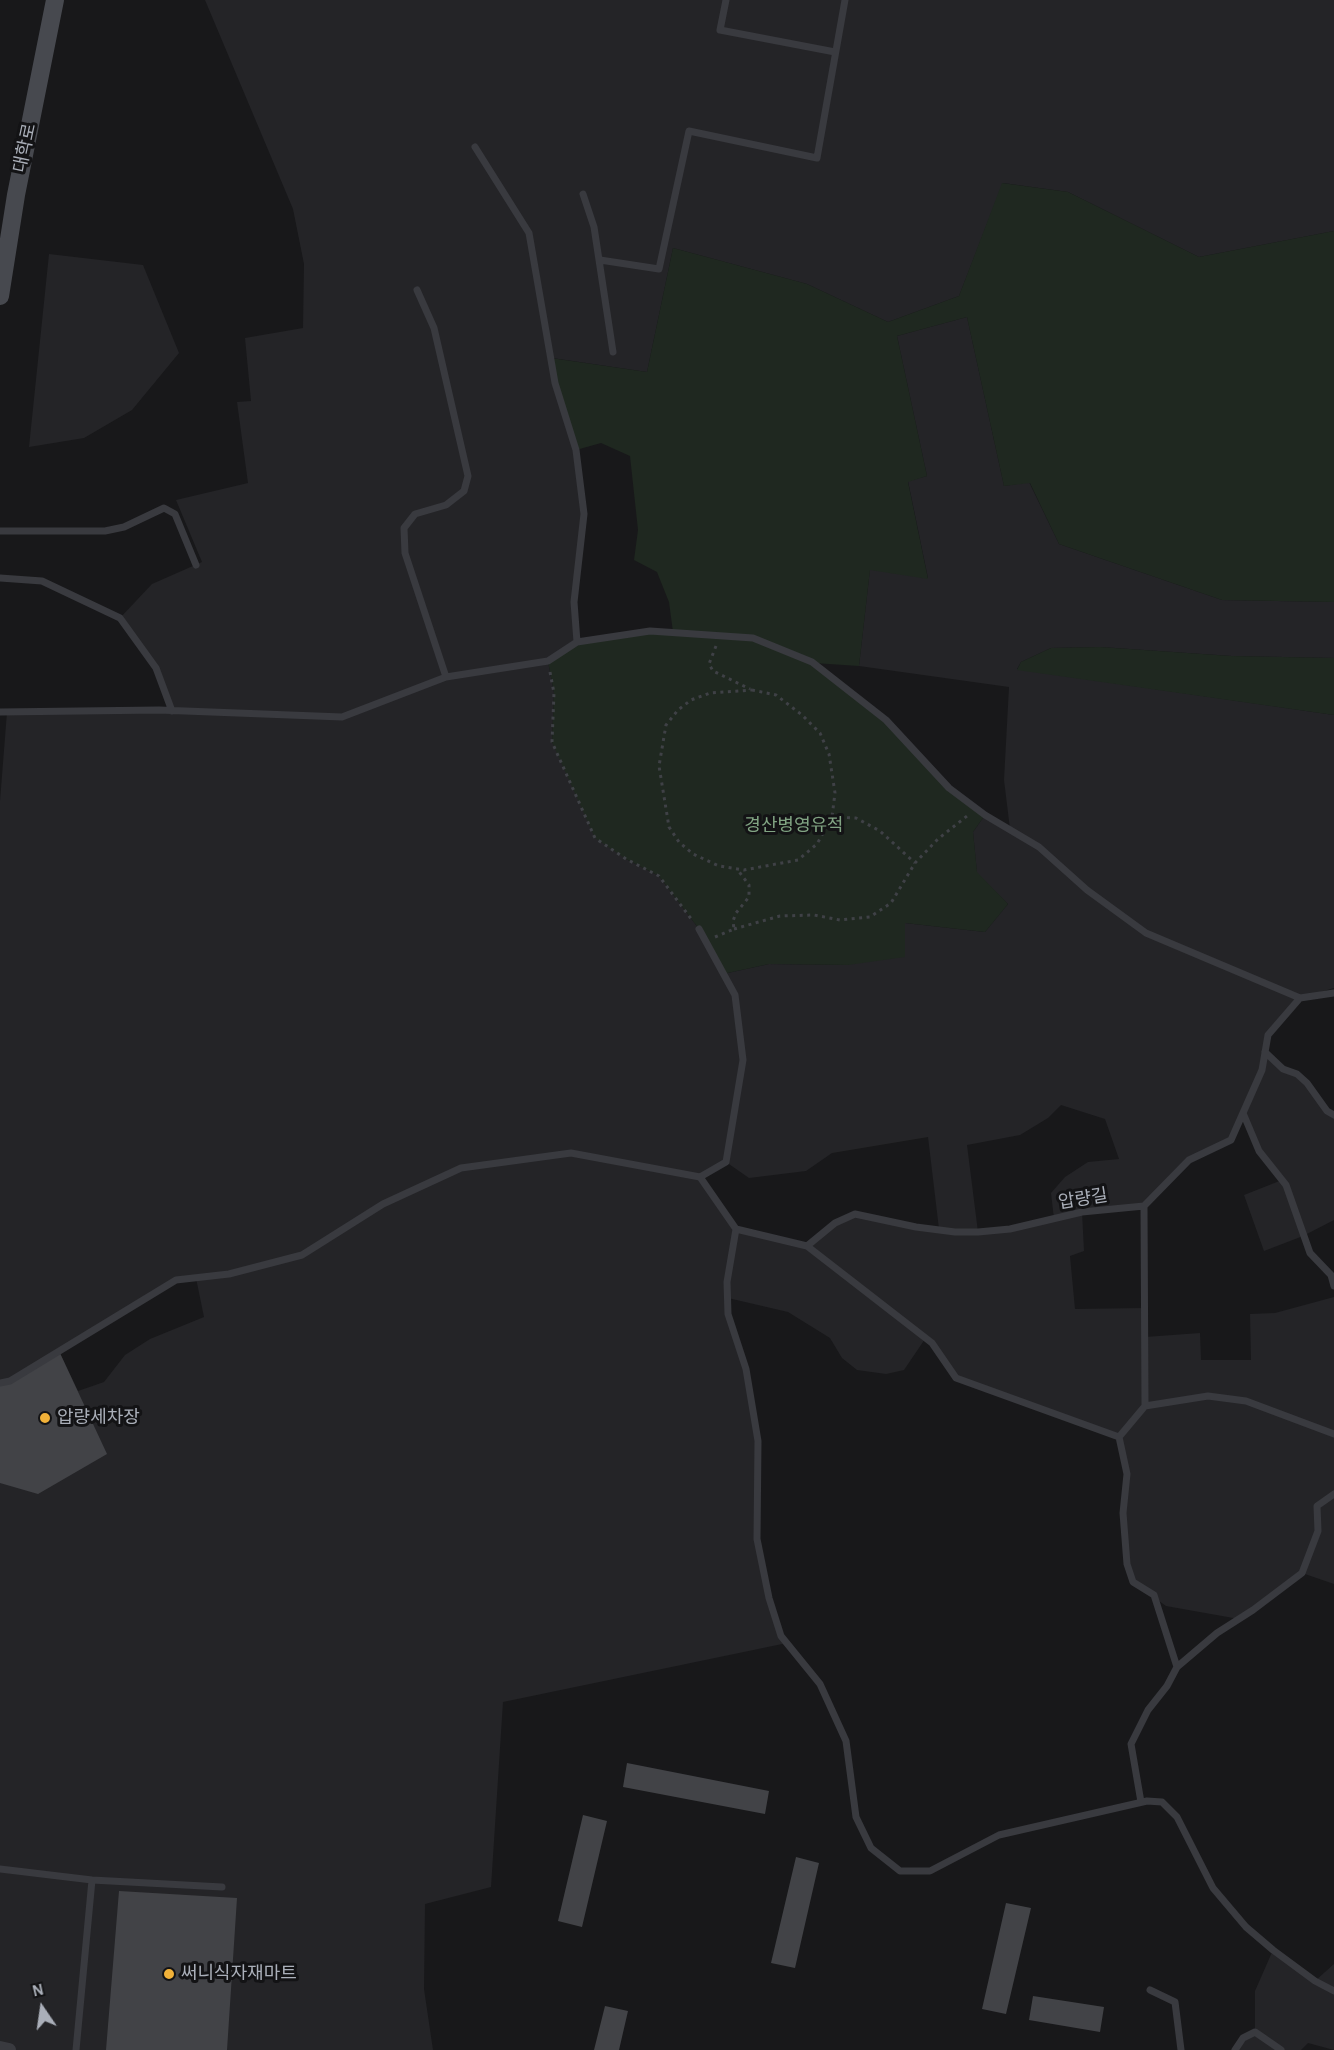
<!DOCTYPE html>
<html>
<head>
<meta charset="utf-8">
<style>
	body { margin:0 }
	#map { position:relative; width:1334px; height:2050px; overflow:hidden; background:#18181a; font-family:"Alegreya Sans",sans-serif }
	canvas { display:block }
	.north { position:absolute; left:12px; top:1978px; width:60px; height:60px; -webkit-text-stroke:4px #131315; paint-order:stroke; rotate:347deg; font-size:16px; font-weight:700; line-height:24px; text-align:center; color:#aaafb9 }
	.north::after { content:''; display:block; margin:auto; width:21px; height:27px; background:#aaafb9; clip-path:polygon(50% 0,100% 100%,50% 72%,0 100%) }
</style>
</head>
<body>
<div id="map">
<canvas width="1334" height="2050"></canvas>
<div class="north">N</div>
</div>
<script>
const ctx = document.querySelector('canvas').getContext('2d');
ctx.lineJoin = 'round';
function paint(path, color) { ctx.fillStyle = color; ctx.fill(path, 'evenodd'); }
const toPath = rows => new Path2D(rows.map(r => 'M' + r).join(''));
function stroke(path, color, width, dash) { ctx.strokeStyle = color; ctx.lineWidth = width; ctx.lineCap = dash ? 'butt' : 'round'; ctx.setLineDash(dash || []); ctx.stroke(path); }
function write(font, color, halo, rows, align = 'center') {
  ctx.font = font + ' "Alegreya Sans","Noto Sans KR",sans-serif'; ctx.lineWidth = 6; ctx.setLineDash([]); ctx.textBaseline = 'middle'; ctx.strokeStyle = halo; ctx.fillStyle = color; for (const [text, x, y, turn = 0] of rows) {
    ctx.save(); ctx.translate(x, y); ctx.rotate((+turn || 0) * Math.PI / 180); ctx.textAlign = isNaN(turn) ? turn : align; if (halo) ctx.strokeText(text, 0, 0); ctx.fillText(text, 0, 0); ctx.restore();
  }
}
paint(toPath([
	[205,0,1334,0,1334,231,1199,257,1068,192,1003,183,959,296,888,322,807,284,673,248,647,372,552,358,576,450,584,514,574,602,577,642,548,661,554,693,552,742,626,859,659,876,699,929,723,974,769,964,848,965,905,923,985,932,1008,904,977,873,973,832,985,815,1010,829,1004,780,1009,687,859,666,870,569,928,578,908,481,927,476,897,336,967,317,1004,486,1029,482,1059,544,1222,600,1334,602,1334,658,1231,656,1100,647,1051,648,1021,662,1017,669,1334,715,1334,988,1300,998,1268,1035,1265,1052,1283,1069,1297,1074,1334,1115,1334,1220,1303,1236,1264,1251,1244,1195,1282,1180,1259,1151,1244,1114,1231,1140,1189,1160,1144,1206,1082,1212,1084,1251,1070,1256,1075,1309,1145,1308,1145,1337,1200,1333,1201,1360,1251,1360,1250,1314,1275,1313,1334,1297,1334,1584,1302,1573,1239,1619,1166,1606,1133,1582,1127,1564,1123,1513,1127,1474,1119,1437,956,1378,925,1339,904,1370,886,1374,857,1370,842,1358,830,1338,788,1312,728,1298,728,1314,746,1369,758,1441,757,1539,769,1598,787,1643,503,1702,491,1887,425,1904,424,1989,433,2050,9,2050,0,2048,0,801,7,712,172,710,156,668,120,618,152,584,202,562,176,500,248,483,237,402,251,401,245,338,303,328,304,264,293,209],
	[1061,1105,1105,1119,1119,1159,1088,1162,1065,1177,1051,1193,1054,1219,978,1232,967,1145,1020,1135,1048,1118],
	[928,1137,939,1229,855,1214,835,1223,807,1246,737,1229,700,1177,726,1162,749,1178,806,1171,832,1153],
	[196,1278,204,1317,150,1339,125,1355,104,1382,78,1391,59,1351,176,1280],
	[49,254,143,265,179,353,132,410,84,438,29,447],
	[1273,1950,1315,1981,1334,1964,1334,2050,1308,2043,1301,2050,1235,2050,1255,2032,1255,1991]
]), '#242427');
paint(toPath([
	[1002,183,1068,192,1199,257,1334,231,1334,602,1222,600,1059,544,1030,483,1004,486,967,317,897,336,927,476,908,482,928,579,870,570,859,666,814,663,886,720,949,788,985,815,973,832,977,872,1008,904,985,932,905,923,905,957,848,965,769,964,723,974,699,929,659,876,626,859,595,838,552,742,554,693,548,661,571,646,650,631,673,632,669,602,657,572,634,560,638,530,630,456,601,443,576,450,551,358,647,372,673,248,807,284,888,322,959,296],
	[1100,647,1231,656,1334,658,1334,715,1017,670,1021,662,1051,648]
]), '#1f2820');
paint(toPath([
	[59,1351,107,1454,38,1494,0,1483,0,1383],
	[627,1763,769,1791,765,1814,623,1787],
	[583,1815,607,1821,582,1927,558,1921],
	[796,1857,819,1863,795,1968,771,1963],
	[119,1891,237,1898,227,2050,106,2050],
	[1006,1903,1031,1908,1006,2014,982,2009],
	[1033,1996,1104,2007,1100,2032,1029,2020],
	[605,2006,628,2011,619,2050,594,2050]
]), '#424347');
stroke(toPath([
	[716,646,709,664,713,671,750,689],
	[550,672,554,693,552,742,595,838,626,859,659,876,692,920],
	[752,690,776,695,802,715,820,733,829,754,835,793,832,817,817,844,798,860,744,870,719,866,693,854,679,842,669,827,659,766,666,725,678,710,691,700,710,693,752,690],
	[832,817,856,818,880,831,915,863],
	[734,929,780,916,814,915,840,920,870,917,891,903,915,863,938,839,967,816],
	[715,937,734,929,733,921,736,913,749,897,749,885,737,869]
]), '#3f4146', 3, [3, 4.5]);
stroke(toPath([
	[726,0,720,30,835,52],
	[475,147,529,233,555,383,576,450,584,514,574,602,577,642],
	[583,194,594,227,613,352],
	[600,260,659,269,689,131,817,158,845,0],
	[417,290,434,328,468,476,464,491,446,505,415,514,404,528,405,553,446,677],
	[0,531,105,531,124,527,164,508,175,514,196,565],
	[0,578,42,581,120,618,156,668,172,711],
	[0,712,159,710,342,717,446,677,548,661,577,642,650,631,753,638,812,662,886,720,949,788,985,815,1039,847,1087,890,1146,933,1300,998],
	[699,929,735,995,743,1060,726,1162,700,1177],
	[1265,1052,1283,1069,1297,1074,1307,1083,1327,1111,1334,1115],
	[1243,1113,1259,1151,1286,1185,1310,1253,1331,1275,1334,1286],
	[736,1229,807,1246,932,1343,956,1378,1119,1437,1145,1406,1144,1206],
	[807,1246,835,1223,855,1214,916,1227,955,1232,978,1232,1010,1229,1082,1212,1144,1206,1189,1160,1231,1140,1262,1070,1268,1035,1300,998,1334,993],
	[0,1383,10,1381,176,1280,229,1274,302,1255,383,1204,461,1168,571,1153,700,1177,736,1229,727,1282,728,1314,746,1369,758,1441,757,1539,769,1598,781,1636,820,1684,846,1741,856,1817,871,1848,900,1871,930,1871,999,1835,1147,1801,1162,1802,1177,1817,1213,1888,1246,1927,1273,1950,1315,1981,1334,1991],
	[1145,1406,1208,1396,1246,1401,1334,1434],
	[1119,1437,1127,1474,1123,1513,1127,1564,1133,1582,1154,1595,1177,1667,1167,1686,1148,1710,1131,1744,1141,1802],
	[1177,1667,1217,1633,1253,1610,1302,1573,1318,1531,1317,1506,1334,1494],
	[0,1869,92,1880,222,1887],
	[1150,1990,1175,2002,1181,2050],
	[76,2050,92,1880],
	[1235,2050,1243,2038,1255,2032,1281,2050]
]), '#393a3f', 7);
stroke(toPath([
	[0,2048,9,2050]
]), '#393a3f', 14);
stroke(toPath([
	[0,296,16,195,55,0]
]), '#47494f', 18);
for (const [x, y, r, color] of [
	[45,1418,6,"#f1b139"],
	[169,1974,6,"#f1b139"]
]) { const dot = new Path2D(); dot.arc(x, y, r, 0, 2 * Math.PI); ctx.fillStyle = color; ctx.fill(dot); stroke(dot, '#131315', 2); }
write('18px', '#aaafb9', '#131315', [
	["대학로",25,148,-78],
	["압량길",1083,1199,-9]
]);
write('18px', '#81a483', '#131315', [
	["경산병영유적",794,826]
]);
write('18px', '#aaafb9', '#131315', [
	["압량세차장",57,1418],
	["써니식자재마트",181,1974]
], 'left');
</script>
</body>
</html>
